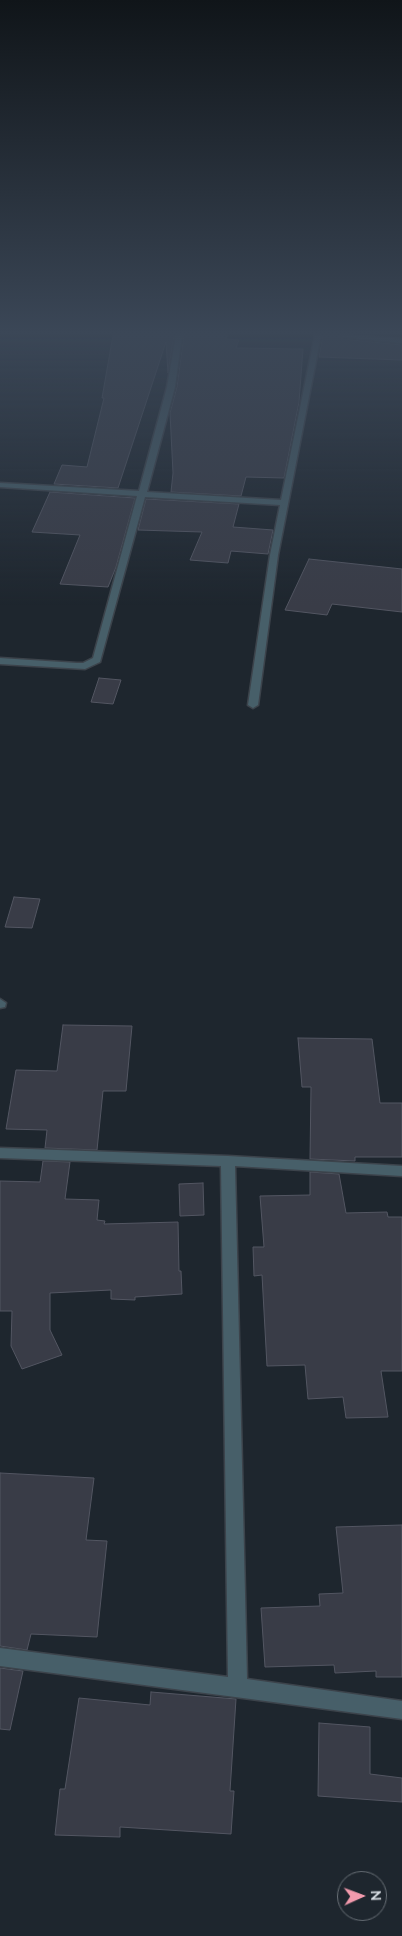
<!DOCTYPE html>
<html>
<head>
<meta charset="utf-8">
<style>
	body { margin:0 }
	#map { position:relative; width:402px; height:1936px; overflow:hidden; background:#1e262e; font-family:Mulish,sans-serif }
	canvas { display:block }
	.north { position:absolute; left:337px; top:1871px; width:50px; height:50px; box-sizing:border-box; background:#1e262e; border:1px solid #686f76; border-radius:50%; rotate:88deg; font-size:14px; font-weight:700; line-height:20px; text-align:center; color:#d8dde3 }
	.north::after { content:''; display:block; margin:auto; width:18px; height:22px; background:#f29aad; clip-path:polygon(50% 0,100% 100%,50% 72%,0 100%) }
</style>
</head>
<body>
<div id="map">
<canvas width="402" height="1936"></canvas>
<div class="north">N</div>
</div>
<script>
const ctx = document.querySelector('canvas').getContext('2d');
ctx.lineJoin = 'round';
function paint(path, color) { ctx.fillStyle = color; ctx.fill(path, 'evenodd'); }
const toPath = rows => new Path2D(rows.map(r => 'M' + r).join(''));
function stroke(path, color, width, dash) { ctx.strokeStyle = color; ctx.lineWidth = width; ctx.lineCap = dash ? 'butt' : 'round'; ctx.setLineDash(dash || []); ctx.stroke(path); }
const building = toPath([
	[113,335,174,335,168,373,166,342,118,488,54,484,62,465,87,467,104,398,102,398,113,335],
	[184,335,227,335,226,339,239,340,236,348,303,349,299,402,284,478,246,477,241,496,171,492,173,473,170,413,177,387,184,335],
	[323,335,338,335,343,339,402,345,402,360,319,357,323,335],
	[50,492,135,498,116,567,108,587,60,584,80,535,32,532,50,492],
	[146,499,239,504,233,527,273,530,268,554,231,551,228,563,190,560,202,532,138,530,146,499],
	[309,559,402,569,402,612,332,604,327,615,285,610,309,559],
	[99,678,121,680,113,704,91,702,99,678],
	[14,897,40,899,32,928,5,927,14,897],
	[63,1025,132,1026,126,1091,103,1091,97,1150,45,1148,47,1130,6,1129,16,1070,57,1071,63,1025],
	[298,1038,372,1039,380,1103,402,1103,402,1157,355,1157,355,1161,310,1159,311,1087,302,1087,298,1038],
	[43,1161,70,1162,65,1199,99,1200,97,1220,105,1221,104,1224,178,1222,179,1271,181,1271,182,1294,135,1297,135,1300,111,1299,111,1290,50,1293,50,1330,62,1355,22,1369,11,1346,12,1311,0,1311,0,1181,40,1182,43,1161],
	[310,1172,339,1174,346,1213,387,1212,388,1217,402,1217,402,1371,381,1371,388,1417,346,1418,343,1397,308,1399,305,1365,267,1366,262,1275,254,1276,253,1247,264,1247,260,1196,310,1195,310,1172],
	[203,1183,204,1215,180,1216,179,1184,203,1183],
	[0,1473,94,1478,86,1540,107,1541,97,1637,31,1634,27,1650,0,1646,0,1473],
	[402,1525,402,1677,376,1677,376,1671,335,1673,334,1665,265,1667,261,1608,320,1606,319,1594,343,1593,336,1527,402,1525],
	[0,1668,23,1671,10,1730,0,1729,0,1668],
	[151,1692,236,1699,230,1791,234,1791,231,1834,120,1827,120,1837,55,1835,60,1789,65,1789,79,1698,150,1705,151,1692],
	[319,1723,370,1727,370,1774,402,1778,402,1802,318,1796,319,1723]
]);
paint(building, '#393c47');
stroke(building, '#535662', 1);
const minor = toPath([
	[176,335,182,335,175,387,147,492,281,500,315,335,321,335,278,555,258,705,253,708,248,705,270,555,280,505,145,497,100,662,85,669,0,664,0,658,77,663,83,663,93,658,137,496,0,487,0,483,139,491,167,387,176,335],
	[340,335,402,339,402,343,343,337,340,335],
	[0,999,6,1003,5,1007,0,1008,0,999],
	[0,1148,228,1156,402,1166,402,1176,235,1166,247,1679,402,1701,402,1719,0,1666,0,1648,228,1677,221,1166,0,1158,0,1148]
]);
stroke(minor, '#3c434b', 3);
paint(minor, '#475f69');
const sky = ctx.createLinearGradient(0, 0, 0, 606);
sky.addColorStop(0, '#101519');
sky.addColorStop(0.55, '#3b4757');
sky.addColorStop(1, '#3b475700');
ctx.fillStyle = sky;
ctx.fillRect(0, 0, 402, 606);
</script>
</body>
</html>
